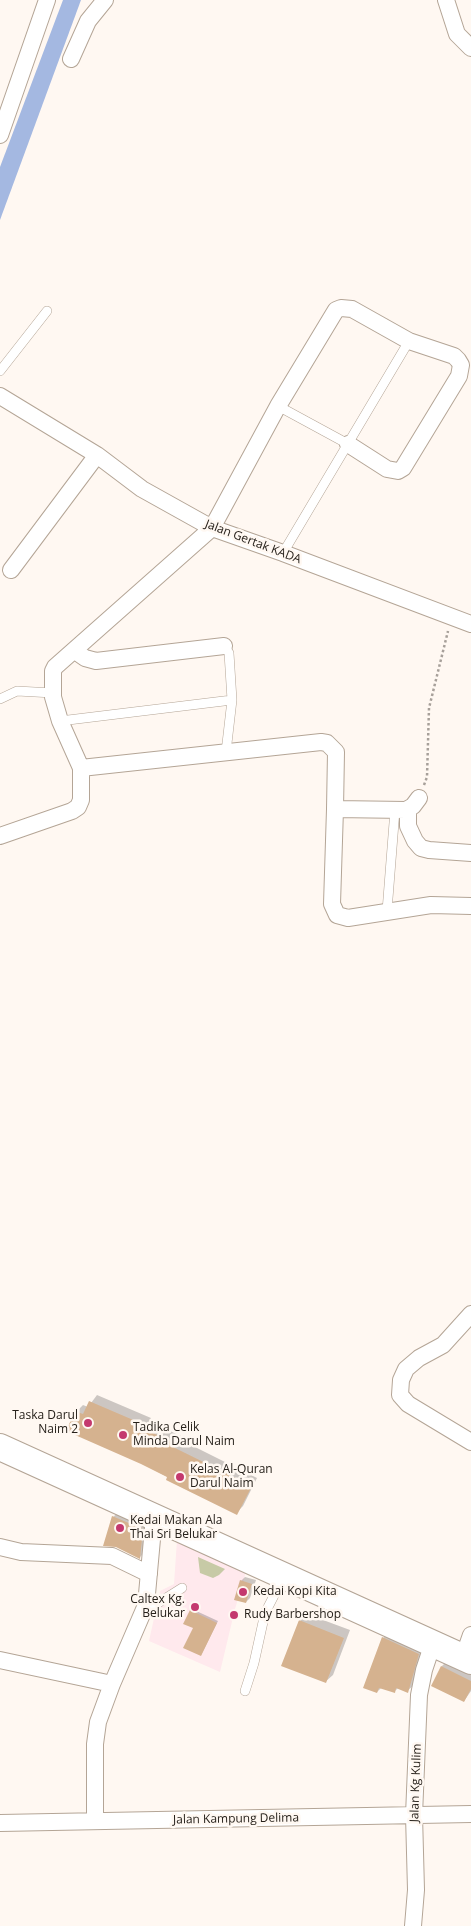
<!DOCTYPE html>
<html>
<head>
<meta charset="utf-8">
<style>
	body { margin:0 }
	canvas { display:block; background:#fff8f2 }
</style>
</head>
<body>
<canvas width="471" height="1926"></canvas>
<script>
const ctx = document.querySelector('canvas').getContext('2d');
ctx.lineJoin = 'round';
function paint(path, color) { ctx.fillStyle = color; ctx.fill(path, 'evenodd'); }
const toPath = rows => new Path2D(rows.map(r => 'M' + r).join(''));
function stroke(path, color, width, dash) { ctx.strokeStyle = color; ctx.lineWidth = width; ctx.lineCap = dash ? 'butt' : 'round'; ctx.setLineDash(dash || []); ctx.stroke(path); }
function write(font, color, halo, rows, align = 'center') {
  ctx.font = font + ' "Open Sans",sans-serif'; ctx.lineWidth = 5; ctx.setLineDash([]); ctx.textBaseline = 'middle'; ctx.strokeStyle = halo; ctx.fillStyle = color; for (const [text, x, y, turn = 0] of rows) {
    ctx.save(); ctx.translate(x, y); ctx.rotate((+turn || 0) * Math.PI / 180); ctx.textAlign = isNaN(turn) ? turn : align; if (halo) ctx.strokeText(text, 0, 0); ctx.fillText(text, 0, 0); ctx.restore();
  }
}
paint(toPath([
	[177,1540,246,1572,235,1609,220,1672,149,1641,160,1591,174,1584]
]), '#ffe9ed');
paint(toPath([
	[198,1557,225,1569,219,1575,213,1578,200,1573]
]), '#c7caa6');
paint(toPath([
	[63,0,81,0,0,220,0,167]
]), '#a4b8e1');
paint(toPath([
	[97,1395,151,1418,150,1422,181,1436,179,1439,257,1478,243,1506,236,1513,141,1463,68,1431,76,1412,83,1405,88,1407],
	[120,1511,149,1523,146,1551,140,1557,113,1517],
	[245,1577,256,1580,250,1598,246,1602,241,1581],
	[192,1609,218,1621,201,1655,191,1611],
	[307,1614,350,1630,333,1675,325,1682,300,1621],
	[390,1632,424,1647,414,1685,407,1691,398,1688,394,1692,382,1687,377,1692,383,1638],
	[446,1662,471,1675,471,1691,464,1701,433,1686,442,1666]
]), '#0003');
paint(toPath([
	[89,1401,145,1425,144,1429,175,1443,173,1447,252,1486,237,1515,166,1480,167,1477,141,1464,66,1431,75,1411,83,1414],
	[112,1516,143,1529,140,1559,116,1547,103,1546],
	[240,1580,252,1584,246,1603,234,1600],
	[190,1610,217,1623,201,1656,183,1648,193,1628,183,1624],
	[299,1620,344,1638,326,1683,281,1666],
	[382,1637,419,1654,408,1693,396,1688,395,1693,379,1688,377,1693,363,1688],
	[441,1666,471,1681,471,1689,464,1702,431,1686]
]), '#d5b28f');
const service = toPath([
	[0,371,47,311],
	[278,406,348,444],
	[283,553,409,341],
	[224,646,229,653,232,700,226,752],
	[0,699,17,691,53,693],
	[60,721,232,700],
	[387,911,395,810],
	[146,1605,155,1605,182,1588],
	[245,1691,254,1663,265,1613,283,1578]
]);
const minor = toPath([
	[446,0,457,34,471,48],
	[71,59,88,21,105,0],
	[0,135,47,0],
	[0,396,97,455,142,489,212,528,283,553,471,624],
	[11,570,97,455],
	[75,651,85,658,96,661,224,646],
	[81,768,321,742,327,743,336,752,335,809,406,810,413,806,419,798],
	[335,809,332,904,337,915,348,918,431,905,471,906],
	[408,810,408,826,415,841,421,848,429,850,471,853],
	[0,836,72,811,78,807,81,800,81,768,60,721,53,697,53,671,55,667,212,528,278,406,336,310,341,308,352,309,409,341,454,356,458,360,461,365,459,376,403,468,398,471,387,469,348,444],
	[471,1314,443,1345,419,1358,406,1369,401,1380,400,1395,408,1404,471,1442],
	[0,1547,21,1552,112,1556,149,1574],
	[463,1658,471,1635],
	[0,1660,112,1684],
	[95,1821,95,1744,98,1722,112,1684,146,1605,154,1517],
	[0,1823,471,1814],
	[413,1926,416,1890,414,1815,419,1695,424,1670,433,1643]
]);
const primary = toPath([
	[0,1447,471,1661]
]);
stroke(service, '#b4a596', 10);
stroke(minor, '#b4a596', 18);
stroke(primary, '#b4a596', 28);
stroke(toPath([
	[424,785,427,777,429,708,448,631]
]), '#a7a09a', 2.5, [2.5, 2.5]);
stroke(service, '#fff', 9);
stroke(minor, '#fff', 16);
stroke(primary, '#fff', 26);
for (const [x, y, r, color] of [
	[88,1423,5,"#c4396e"],
	[123,1435,5,"#c4396e"],
	[180,1477,5,"#c4396e"],
	[120,1528,5,"#c4396e"],
	[243,1592,5,"#c4396e"],
	[195,1607,5,"#c4396e"],
	[234,1615,5,"#c4396e"]
]) { const dot = new Path2D(); dot.arc(x, y, r, 0, 2 * Math.PI); ctx.fillStyle = color; ctx.fill(dot); stroke(dot, '#fff8f2', 2); }
write('12px', '#26201a', '#fff8f2', [
	["Jalan Gertak KADA",253,542,21],
	["Jalan Kg Kulim",416,1783,-88],
	["Jalan Kampung Delima",236,1819,-1]
]);
write('12px', '#26201a', '#fff8f2', [
	["Taska Darul",78,1416,"right"],
	["Naim 2",78,1430,"right"],
	["Tadika Celik",133,1428],
	["Minda Darul Naim",133,1442],
	["Kelas Al-Quran",190,1470],
	["Darul Naim",190,1484],
	["Kedai Makan Ala",130,1521],
	["Thai Sri Belukar",130,1535],
	["Kedai Kopi Kita",253,1592],
	["Caltex Kg.",185,1600,"right"],
	["Belukar",185,1614,"right"],
	["Rudy Barbershop",244,1615]
], 'left');
</script>
</body>
</html>
